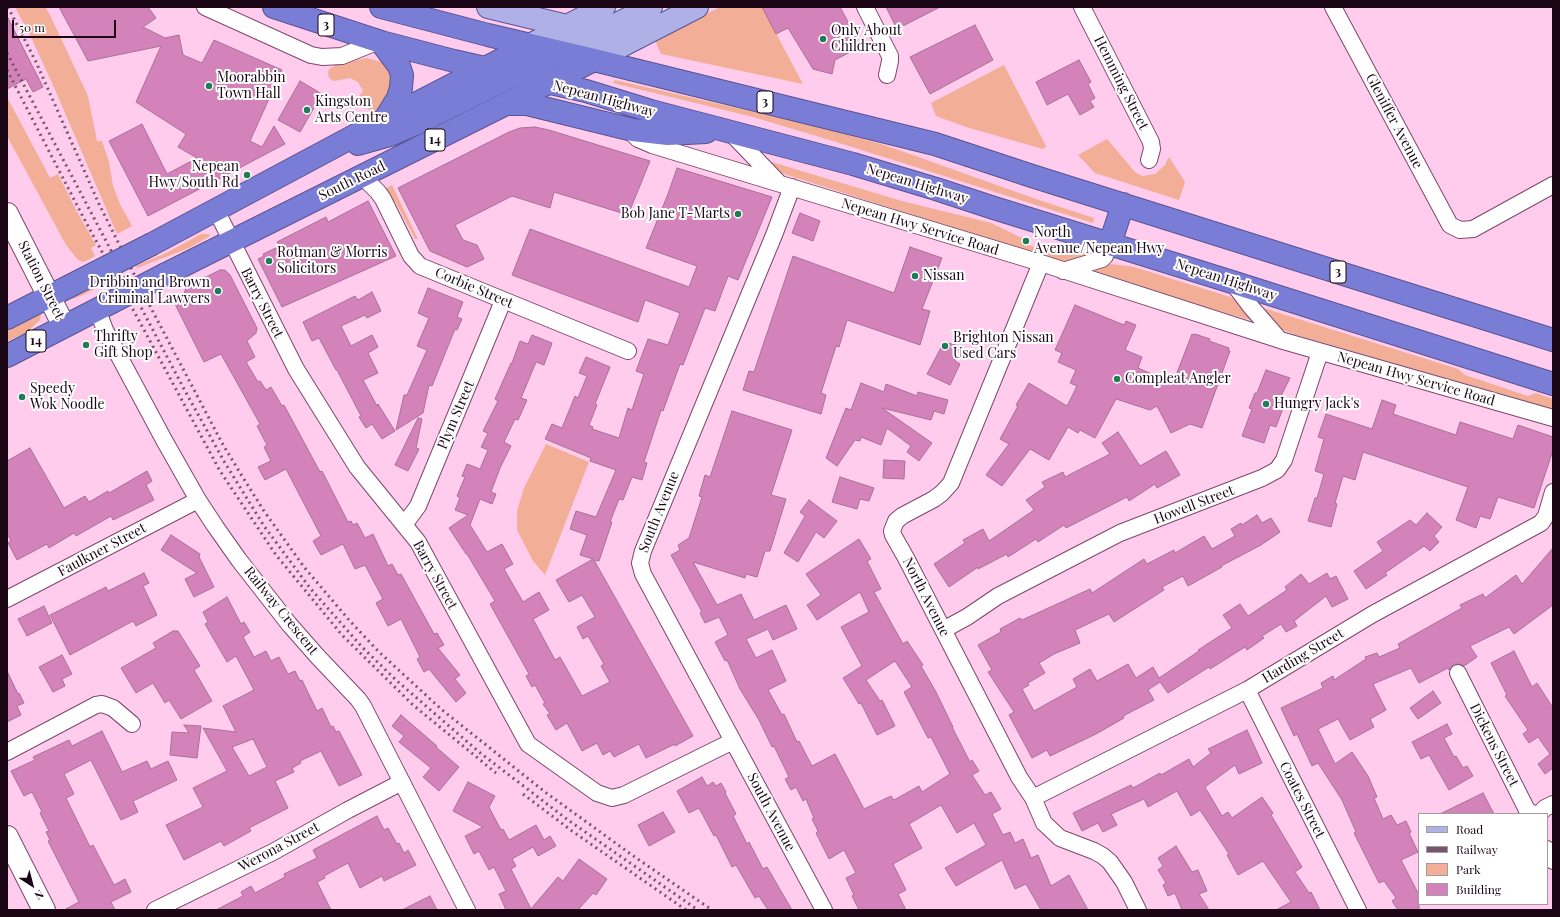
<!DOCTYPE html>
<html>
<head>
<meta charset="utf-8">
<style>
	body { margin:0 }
	#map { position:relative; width:1560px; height:917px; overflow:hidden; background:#ffcced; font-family:"Playfair Display",serif }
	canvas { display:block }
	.frame { position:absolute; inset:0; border:8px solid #1b0615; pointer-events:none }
	.legend { position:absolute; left:1418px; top:813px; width:130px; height:92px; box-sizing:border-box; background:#fff; border:1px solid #a49ba1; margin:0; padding:5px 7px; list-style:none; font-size:12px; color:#1b0615 }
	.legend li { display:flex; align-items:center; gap:8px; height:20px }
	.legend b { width:20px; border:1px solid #a49ba1 }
	.north { position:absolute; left:12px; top:865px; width:40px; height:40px; -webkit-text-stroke:3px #fff; paint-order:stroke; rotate:144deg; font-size:11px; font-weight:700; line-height:16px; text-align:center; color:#1b0615 }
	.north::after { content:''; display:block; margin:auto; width:14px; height:18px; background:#1b0615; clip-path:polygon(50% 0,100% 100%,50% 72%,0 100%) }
	.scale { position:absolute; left:12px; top:20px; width:104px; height:18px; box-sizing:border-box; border:2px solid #1b0615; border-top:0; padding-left:5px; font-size:12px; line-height:14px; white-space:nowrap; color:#1b0615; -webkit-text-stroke:3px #fff; paint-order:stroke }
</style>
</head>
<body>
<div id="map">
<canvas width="1560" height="917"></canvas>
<div class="frame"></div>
<ul class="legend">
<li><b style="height:5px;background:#afb1e6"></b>Road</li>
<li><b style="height:5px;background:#77566c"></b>Railway</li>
<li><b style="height:11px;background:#f2ae96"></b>Park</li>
<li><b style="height:11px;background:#d483ba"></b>Building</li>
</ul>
<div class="north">N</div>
<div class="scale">50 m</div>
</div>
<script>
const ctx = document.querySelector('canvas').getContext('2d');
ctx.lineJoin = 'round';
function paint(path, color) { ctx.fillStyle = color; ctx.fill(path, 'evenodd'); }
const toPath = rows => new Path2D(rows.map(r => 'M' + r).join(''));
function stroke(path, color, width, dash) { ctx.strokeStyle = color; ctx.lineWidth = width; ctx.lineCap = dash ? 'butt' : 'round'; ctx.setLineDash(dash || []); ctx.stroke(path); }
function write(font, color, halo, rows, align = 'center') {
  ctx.font = font + ' "Playfair Display",serif'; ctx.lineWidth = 4; ctx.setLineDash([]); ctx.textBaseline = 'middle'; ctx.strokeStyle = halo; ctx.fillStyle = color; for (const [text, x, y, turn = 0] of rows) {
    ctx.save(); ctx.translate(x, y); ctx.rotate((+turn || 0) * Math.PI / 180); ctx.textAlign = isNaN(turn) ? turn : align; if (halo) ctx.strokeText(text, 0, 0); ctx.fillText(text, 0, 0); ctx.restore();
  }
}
paint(toPath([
	[15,7,45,7,49,13,88,96,97,141,102,141,109,162,113,186,120,204,132,226,117,234,53,85,29,33],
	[720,7,762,7,803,84,661,54,655,40],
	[366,58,386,63,395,81,383,106,372,114,359,96,363,91,358,82,350,78,334,81,329,78,328,73,329,69,335,65],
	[1004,65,1046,146,1043,149,966,127,936,116,931,103],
	[615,80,815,126,881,144,910,154,1033,198,1094,218,1093,223,833,141,753,117,613,83],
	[7,97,50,178,58,174,77,212,96,245,91,248,95,256,88,260,83,262,78,260,66,245,7,136],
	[1107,139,1135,172,1142,176,1155,174,1165,165,1169,157,1185,182,1179,200,1095,173,1078,155],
	[765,160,902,201,991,223,1026,240,1025,244,1045,250,1046,246,1070,247,1090,254,1069,262,1063,262,1029,252,781,173],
	[392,185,418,239,415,239,396,203,385,189],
	[201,234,209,234,210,236,189,248,137,268,136,266,168,252],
	[1111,264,1134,267,1230,297,1238,302,1254,321,1174,298,1087,269],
	[108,276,110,282,76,298,71,299,70,298],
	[1257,306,1458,369,1465,375,1528,396,1536,393,1553,399,1553,409,1296,335,1281,329,1269,320],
	[38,313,41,314,40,320,25,334,7,341,7,329],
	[546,444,589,462,545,575,533,561,517,530,517,511,524,488]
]), '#f2ae96');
const building = toPath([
	[59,7,148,7,156,18,143,27,165,38,179,35,183,55,202,63,214,40,282,70,250,141,262,147,274,126,285,144,148,216,109,141,142,124,167,174,197,158,178,147,186,134,136,102,161,46,88,61,59,7],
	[762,7,840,7,858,40,851,44,854,50,835,60,832,74,813,69,788,28,776,34,762,7],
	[886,7,940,7,897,29,886,7],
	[7,16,43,87,33,92,26,79,7,89,7,16],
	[975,25,993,60,930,94,910,57,975,25],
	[1079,60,1091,82,1088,84,1095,98,1090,101,1094,107,1080,115,1068,94,1047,105,1036,82,1079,60],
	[300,81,322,94,300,132,278,120,300,81],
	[535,127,549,130,650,161,628,215,554,192,550,208,512,196,455,225,463,240,477,245,484,259,467,267,430,251,398,188,509,132,520,128,535,127],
	[677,168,772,197,738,280,728,276,715,311,705,308,683,365,680,364,663,411,661,410,644,462,647,463,642,480,632,477,623,500,619,499,610,522,612,522,599,561,594,560,693,736,675,746,675,744,646,758,639,744,614,757,610,751,603,755,597,743,582,751,567,723,556,730,547,715,550,714,543,704,545,703,535,685,532,687,526,676,529,674,490,604,495,601,467,554,466,554,449,528,468,515,455,510,460,498,457,496,465,477,462,476,467,464,480,469,488,450,481,447,488,433,483,431,498,401,495,399,511,363,512,363,520,341,528,344,532,335,552,343,544,365,536,362,521,398,527,400,518,420,515,419,504,442,511,446,500,468,491,492,496,494,492,504,480,499,470,525,487,552,502,544,513,564,504,569,523,602,539,592,549,610,533,619,555,660,560,657,582,696,610,682,601,666,604,664,588,636,583,639,577,627,595,617,582,595,569,602,556,580,593,559,580,555,587,535,570,529,576,511,596,517,616,470,590,461,591,458,545,439,552,424,562,428,575,396,578,398,587,376,579,373,586,357,610,367,595,404,597,405,589,425,593,427,592,429,619,438,628,408,632,410,644,374,636,371,648,339,668,345,680,313,645,300,638,322,512,275,530,229,689,287,697,266,646,248,668,194,677,168],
	[368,201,396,256,282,307,258,259,264,256,263,254,280,246,277,242,326,217,328,222,368,201],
	[800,213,820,221,813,241,792,233,800,213],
	[910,247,942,258,922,309,930,311,920,345,847,320,839,347,836,346,821,393,826,395,821,414,743,390,749,371,754,372,793,256,894,293,910,247],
	[220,270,225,270,230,275,257,328,256,333,247,341,255,357,246,362,258,382,260,381,266,390,271,387,282,406,284,405,320,472,322,471,348,522,351,521,353,525,357,523,365,538,373,534,388,566,392,564,398,575,401,574,434,634,437,633,444,645,438,648,460,675,455,679,466,693,456,702,429,669,424,672,417,659,420,657,401,619,388,626,376,603,383,599,365,565,355,569,343,544,321,555,313,541,321,536,286,469,265,480,258,467,271,461,264,447,267,445,257,426,260,424,221,354,204,362,173,300,184,294,186,287,220,270],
	[428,288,463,302,457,317,462,319,457,330,455,329,432,386,429,385,423,413,396,430,404,395,407,395,427,350,417,346,429,318,418,313,428,288],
	[372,292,381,311,367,318,365,315,341,326,351,346,372,335,378,347,368,353,378,373,363,380,377,406,378,404,395,431,382,439,372,424,366,428,359,417,361,416,337,370,336,370,319,338,312,341,303,322,355,296,358,300,372,292],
	[1075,305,1124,325,1126,321,1136,325,1125,350,1142,357,1138,368,1173,383,1192,334,1194,335,1195,334,1210,339,1209,341,1229,348,1228,351,1230,351,1202,428,1190,424,1171,433,1157,406,1150,410,1116,399,1095,438,1080,430,1078,433,1068,427,1049,460,1030,449,1002,486,986,475,1009,444,1000,439,1018,406,1016,405,1029,383,1067,406,1077,386,1070,383,1076,370,1058,362,1062,353,1055,350,1075,305],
	[944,342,959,346,955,361,960,364,950,385,927,374,944,342],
	[1266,370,1290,378,1280,398,1286,400,1276,427,1270,425,1264,443,1242,436,1252,409,1249,408,1255,393,1257,393,1266,370],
	[861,383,884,392,886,384,917,396,918,392,948,400,944,414,934,411,931,420,882,408,932,443,919,461,907,452,911,446,887,428,881,445,861,437,860,441,855,440,837,466,826,458,846,408,851,410,861,383],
	[1382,400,1396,405,1393,414,1456,435,1460,422,1513,439,1518,425,1553,437,1553,450,1534,508,1498,497,1490,519,1480,516,1476,528,1456,520,1468,487,1363,452,1355,480,1343,476,1335,503,1337,504,1331,527,1308,521,1315,498,1317,498,1324,474,1315,471,1324,439,1318,437,1326,414,1372,429,1382,400],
	[732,411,792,430,771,495,786,499,770,551,765,551,757,577,746,574,745,578,693,562,717,605,741,594,754,620,786,605,797,629,773,640,768,629,746,639,756,658,772,650,786,681,768,690,782,715,784,714,797,742,799,741,812,766,835,754,864,809,891,796,894,800,919,786,922,792,950,774,931,737,928,738,904,692,912,687,895,661,866,680,880,701,882,700,895,726,877,735,861,703,859,704,843,678,862,666,841,627,869,612,860,592,817,620,807,605,821,595,806,574,859,539,871,559,867,561,881,589,874,592,903,644,907,641,923,665,921,666,936,692,953,727,952,727,970,762,972,760,979,771,972,775,985,795,991,792,1001,809,992,814,1003,835,1010,832,1015,843,1023,839,1031,858,1038,855,1051,886,1069,875,1088,910,1041,910,1026,884,1015,889,1002,860,956,886,945,868,986,845,974,823,957,833,941,805,909,824,922,848,893,864,906,890,898,894,906,910,859,910,852,896,854,895,846,878,856,873,844,850,829,859,816,833,818,831,812,819,814,818,806,799,803,801,796,787,791,790,785,779,789,777,774,746,772,747,759,720,740,689,727,660,725,661,715,642,728,635,719,617,705,623,700,613,702,612,671,555,680,550,678,545,689,538,702,497,699,496,705,475,710,477,732,411],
	[418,418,422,419,416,448,419,449,408,471,395,465,418,418],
	[1118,432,1140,466,1166,451,1180,475,1157,488,1155,484,1129,501,1127,497,1066,528,1064,525,1038,542,1036,539,1008,557,1007,554,978,569,978,567,949,587,934,564,965,543,963,540,983,529,989,541,1034,510,1026,500,1045,487,1042,482,1063,472,1065,477,1110,454,1102,443,1118,432],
	[30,448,64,508,85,496,89,502,108,491,109,493,147,471,152,481,146,485,154,500,113,520,111,516,76,536,74,533,49,548,47,544,17,560,8,543,11,541,7,533,7,461,30,448],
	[884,460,905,461,904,479,883,478,884,460],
	[840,477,874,488,869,501,860,499,857,509,832,502,840,477],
	[809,500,837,521,824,538,816,532,798,562,784,553,805,516,800,512,809,500],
	[1427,513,1442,527,1434,536,1439,542,1430,551,1424,546,1385,573,1387,575,1366,589,1354,571,1383,551,1377,542,1410,520,1416,525,1427,513],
	[1257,515,1262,523,1271,518,1280,532,1261,545,1221,566,1222,567,1188,586,1183,576,1162,587,1164,590,1114,622,1109,614,1075,630,1080,643,1054,654,1039,663,1045,673,1028,683,1029,685,1022,689,1034,711,1077,687,1073,679,1090,669,1097,681,1128,664,1136,678,1153,667,1159,678,1199,651,1198,650,1232,628,1223,615,1240,604,1248,616,1287,590,1285,587,1301,574,1309,584,1327,573,1330,579,1336,576,1348,599,1332,607,1326,596,1294,621,1297,626,1286,632,1281,624,1262,636,1264,638,1247,650,1245,647,1210,669,1209,667,1168,693,1160,682,1148,690,1154,700,1123,716,1124,718,1096,734,1050,756,1047,750,1032,758,1009,715,1014,712,988,672,992,670,978,645,1001,632,1000,629,1020,618,1022,620,1090,589,1092,593,1144,559,1147,564,1174,550,1175,553,1204,536,1212,549,1235,536,1231,529,1241,523,1242,525,1257,515],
	[171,535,200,554,199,557,214,587,194,597,185,579,197,573,161,550,171,535],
	[1553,548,1553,605,1514,634,1509,627,1470,646,1477,657,1464,666,1459,664,1454,664,1449,670,1448,668,1419,683,1411,668,1373,684,1386,710,1370,719,1374,727,1350,740,1338,719,1318,729,1335,764,1352,752,1368,776,1377,797,1374,798,1383,819,1391,815,1397,825,1406,821,1411,832,1409,833,1418,852,1401,860,1419,895,1419,910,1398,910,1392,901,1396,898,1384,881,1379,883,1354,833,1356,832,1342,800,1318,763,1312,766,1297,734,1294,736,1281,708,1323,688,1321,683,1333,676,1334,680,1366,659,1365,657,1377,653,1379,657,1400,648,1398,644,1462,608,1460,605,1483,594,1485,598,1516,575,1522,584,1553,548],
	[144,573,149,583,143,586,157,615,136,626,133,621,70,655,50,615,106,587,108,591,144,573],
	[227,597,241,624,244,622,250,632,243,637,254,657,266,651,271,661,279,657,288,674,295,671,300,681,302,680,317,711,322,708,331,727,333,726,336,732,339,731,362,775,339,786,321,751,300,761,301,763,292,768,294,772,275,781,288,808,249,828,251,831,224,846,221,841,184,860,166,825,203,807,193,788,227,771,203,728,236,732,223,706,254,690,236,656,227,662,205,624,208,622,203,612,227,597],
	[253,739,267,767,249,776,232,747,253,739],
	[44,606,52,623,27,636,18,619,44,606],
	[173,631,178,631,200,666,194,670,212,701,181,719,169,700,165,703,153,683,136,693,121,668,156,648,153,643,173,631],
	[1514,651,1532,687,1537,683,1553,708,1553,768,1545,774,1538,764,1550,754,1538,737,1529,743,1523,734,1528,730,1505,696,1507,695,1491,663,1514,651],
	[62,655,72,674,62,679,65,686,53,692,39,667,62,655],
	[7,671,18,694,19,693,24,703,17,706,21,715,7,722,7,671],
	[1433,691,1441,703,1418,719,1410,708,1433,691],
	[401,715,437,746,436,747,459,767,439,791,423,777,431,768,399,742,404,736,392,726,401,715],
	[1447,724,1452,734,1444,738,1454,757,1456,756,1463,768,1467,766,1473,776,1449,790,1429,755,1421,759,1412,742,1447,724],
	[184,725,201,726,197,758,170,755,172,732,189,733,184,725],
	[1247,730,1262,763,1239,774,1235,765,1205,787,1222,816,1228,812,1232,818,1262,797,1273,813,1271,815,1302,867,1295,872,1309,893,1311,892,1320,910,1276,910,1291,902,1263,861,1238,875,1227,855,1229,854,1200,810,1191,816,1177,791,1148,807,1144,799,1111,814,1117,825,1103,832,1098,823,1082,831,1073,813,1131,785,1133,788,1160,773,1161,775,1189,759,1193,767,1211,753,1208,749,1247,730],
	[102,731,122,772,147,761,151,769,168,761,177,780,133,801,138,812,121,820,91,760,64,774,74,794,66,798,90,847,93,845,114,885,125,879,131,892,111,902,115,910,64,910,79,902,48,841,50,840,46,832,49,831,40,813,42,812,32,792,24,796,11,771,35,760,33,757,69,740,72,746,102,731],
	[702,777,707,786,713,782,716,786,721,783,726,792,725,793,736,814,733,816,747,844,749,842,763,869,767,867,792,910,768,910,759,896,755,898,736,865,732,867,716,835,714,836,699,808,689,813,677,791,702,777],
	[468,782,495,796,489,807,501,830,503,829,509,840,536,825,544,840,550,836,556,846,538,856,533,847,512,859,516,866,511,869,531,909,558,877,563,881,579,859,607,879,596,895,593,893,578,910,506,910,499,894,506,891,494,867,489,870,479,851,474,854,465,836,483,827,453,811,468,782],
	[1483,793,1494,814,1440,814,1483,793],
	[663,812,675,832,649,846,638,825,663,812],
	[377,816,384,830,388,828,397,844,399,843,404,853,408,850,416,865,384,881,382,876,360,888,348,863,324,876,325,878,317,882,331,910,216,910,243,896,241,892,251,886,255,893,285,877,284,874,317,858,313,850,377,816],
	[1176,846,1192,872,1198,870,1207,891,1199,894,1209,910,1182,910,1175,893,1168,896,1163,885,1166,883,1158,870,1163,866,1158,858,1176,846],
	[430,896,437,910,402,910,430,896]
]);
paint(building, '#d483ba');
stroke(building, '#a97096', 1);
const street = toPath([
	[205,7,311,55,322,57,342,56,379,41],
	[865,7,890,56,890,61,887,75],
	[1082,7,1151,142,1152,149,1149,160],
	[1333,7,1450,225,1460,230,1473,229,1553,185],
	[633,130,634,135,638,139,652,145,1041,263,1280,340,1553,418],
	[730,132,778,182],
	[362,176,378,192,383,199,411,256,420,266,628,351],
	[792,187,774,235,643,551,640,563,643,574,824,910],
	[216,210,296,369,357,467,418,542,528,744,597,793,612,798,624,795,733,741],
	[1041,263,951,483,942,493,934,499,902,516,896,521,892,531,893,535,906,558,1019,777,1033,798,1044,823,1060,838,1094,851,1103,856,1110,862,1124,882,1138,910],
	[1063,271,1102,259,1105,256,1110,244],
	[1232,282,1251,307,1279,339],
	[97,309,105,330,164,440,198,500,215,526,239,560,289,624,318,657,358,699,363,706,467,910],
	[404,525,418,506,503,301],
	[7,599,198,500],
	[943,630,967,617,998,596,1120,533,1262,478,1277,470,1284,460,1320,352],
	[1458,673,1527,810,1533,814],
	[1247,690,1358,910],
	[7,752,96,705,102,704,113,708,132,724],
	[1033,798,1247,690,1373,614,1541,523,1546,516,1553,492],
	[1539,814,1545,808,1553,804],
	[1547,849,1553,861],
	[155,910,273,852,348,810,402,782]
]);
const secondary = toPath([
	[7,214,64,326],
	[7,837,44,910]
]);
const primary = toPath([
	[488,7,567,26],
	[530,45,604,7],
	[561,52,651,7],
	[594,60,697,7]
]);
const highway = toPath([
	[274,7,381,42,454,61,586,91,651,111,853,164,936,189,994,208,1232,282,1553,384],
	[381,7,488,35,594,60,935,144,1032,176,1553,340],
	[381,42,399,66,402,75,401,88,398,98,385,119],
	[508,104,527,104,633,130,668,134,706,132],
	[358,144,390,135,420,122,561,52],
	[152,244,384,120,530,45],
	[1110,244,1123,204],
	[166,274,594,60],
	[7,318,107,267],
	[7,356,110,303]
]);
stroke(street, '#7c476b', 18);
stroke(secondary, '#7c476b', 24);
stroke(primary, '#585392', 24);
stroke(highway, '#585392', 24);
stroke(street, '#fff', 16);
stroke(secondary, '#fff', 22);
stroke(primary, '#afb1e6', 22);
stroke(highway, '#797dd5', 22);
stroke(toPath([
	[8,7,36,62,99,204,151,308,222,443,242,476,264,511,304,567,349,620,378,651,441,709,545,792,632,855,712,910],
	[7,53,184,389,225,463,264,526,310,588,361,646,396,680,479,752,568,820,698,910],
	[7,70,80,211,220,471,276,555,342,635,413,705,496,773],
	[523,794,572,831,686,910]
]), '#77566c', 3, [2, 4]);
const highwayBridge = toPath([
	[107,267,152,244],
	[110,303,166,274]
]);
stroke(highwayBridge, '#585392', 24, []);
stroke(highwayBridge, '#797dd5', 22);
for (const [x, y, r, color] of [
	[823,39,4,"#1e7d54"],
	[209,86,4,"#1e7d54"],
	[307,110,4,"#1e7d54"],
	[247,175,4,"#1e7d54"],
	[738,214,4,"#1e7d54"],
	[1026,241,4,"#1e7d54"],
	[269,261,4,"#1e7d54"],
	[915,276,4,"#1e7d54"],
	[218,291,4,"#1e7d54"],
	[86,345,4,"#1e7d54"],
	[945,346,4,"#1e7d54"],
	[1117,379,4,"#1e7d54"],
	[22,397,4,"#1e7d54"],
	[1266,404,4,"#1e7d54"]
]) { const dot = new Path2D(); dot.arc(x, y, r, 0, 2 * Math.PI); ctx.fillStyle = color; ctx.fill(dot); stroke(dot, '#fff', 1.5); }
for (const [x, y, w] of [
	[326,25,16],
	[765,102,16],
	[435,140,20],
	[1338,272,16],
	[36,341,20]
]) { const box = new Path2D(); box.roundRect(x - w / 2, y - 11, w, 22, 3); ctx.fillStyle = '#fff'; ctx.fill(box); stroke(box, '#1b0615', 1); }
write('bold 13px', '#1b0615', null, [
	["3",326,25],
	["3",765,102],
	["14",435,140],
	["3",1338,272],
	["14",36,341]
]);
write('14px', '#1b0615', '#fff', [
	["Only About",831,31],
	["Children",831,47],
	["Moorabbin",217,78],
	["Town Hall",217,94],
	["Kingston",315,102],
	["Arts Centre",315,118],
	["Nepean",239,167,"right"],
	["Hwy/South Rd",239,183,"right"],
	["Bob Jane T-Marts",730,214,"right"],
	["North",1034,233],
	["Avenue/Nepean Hwy",1034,249],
	["Rotman & Morris",277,253],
	["Solicitors",277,269],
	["Nissan",923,276],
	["Dribbin and Brown",210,283,"right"],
	["Criminal Lawyers",210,299,"right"],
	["Thrifty",94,337],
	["Gift Shop",94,353],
	["Brighton Nissan",953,338],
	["Used Cars",953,354],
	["Compleat Angler",1125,379],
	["Speedy",30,389],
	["Wok Noodle",30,405],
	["Hungry Jack's",1274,404]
], 'left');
write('14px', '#1b0615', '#fff', [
	["Hemming Street",1121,83,63],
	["Nepean Highway",604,99,15],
	["Gleniffer Avenue",1394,121,62],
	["South Road",352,181,-26],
	["Nepean Highway",917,184,17],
	["Nepean Hwy Service Road",920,227,17],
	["Station Street",41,280,63],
	["Nepean Highway",1226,280,18],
	["Corbie Street",474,288,23],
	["Barry Street",262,303,63],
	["Nepean Hwy Service Road",1416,379,16],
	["Plym Street",456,415,-67],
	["Howell Street",1194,505,-21],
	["South Avenue",659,512,-68],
	["Faulkner Street",102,550,-28],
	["Barry Street",435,575,61],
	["North Avenue",926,597,63],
	["Railway Crescent",281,611,51],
	["Harding Street",1303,656,-31],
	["Dickens Street",1494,745,63],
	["Coates Street",1302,800,63],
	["South Avenue",771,812,62],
	["Werona Street",279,847,-28]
]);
</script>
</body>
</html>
